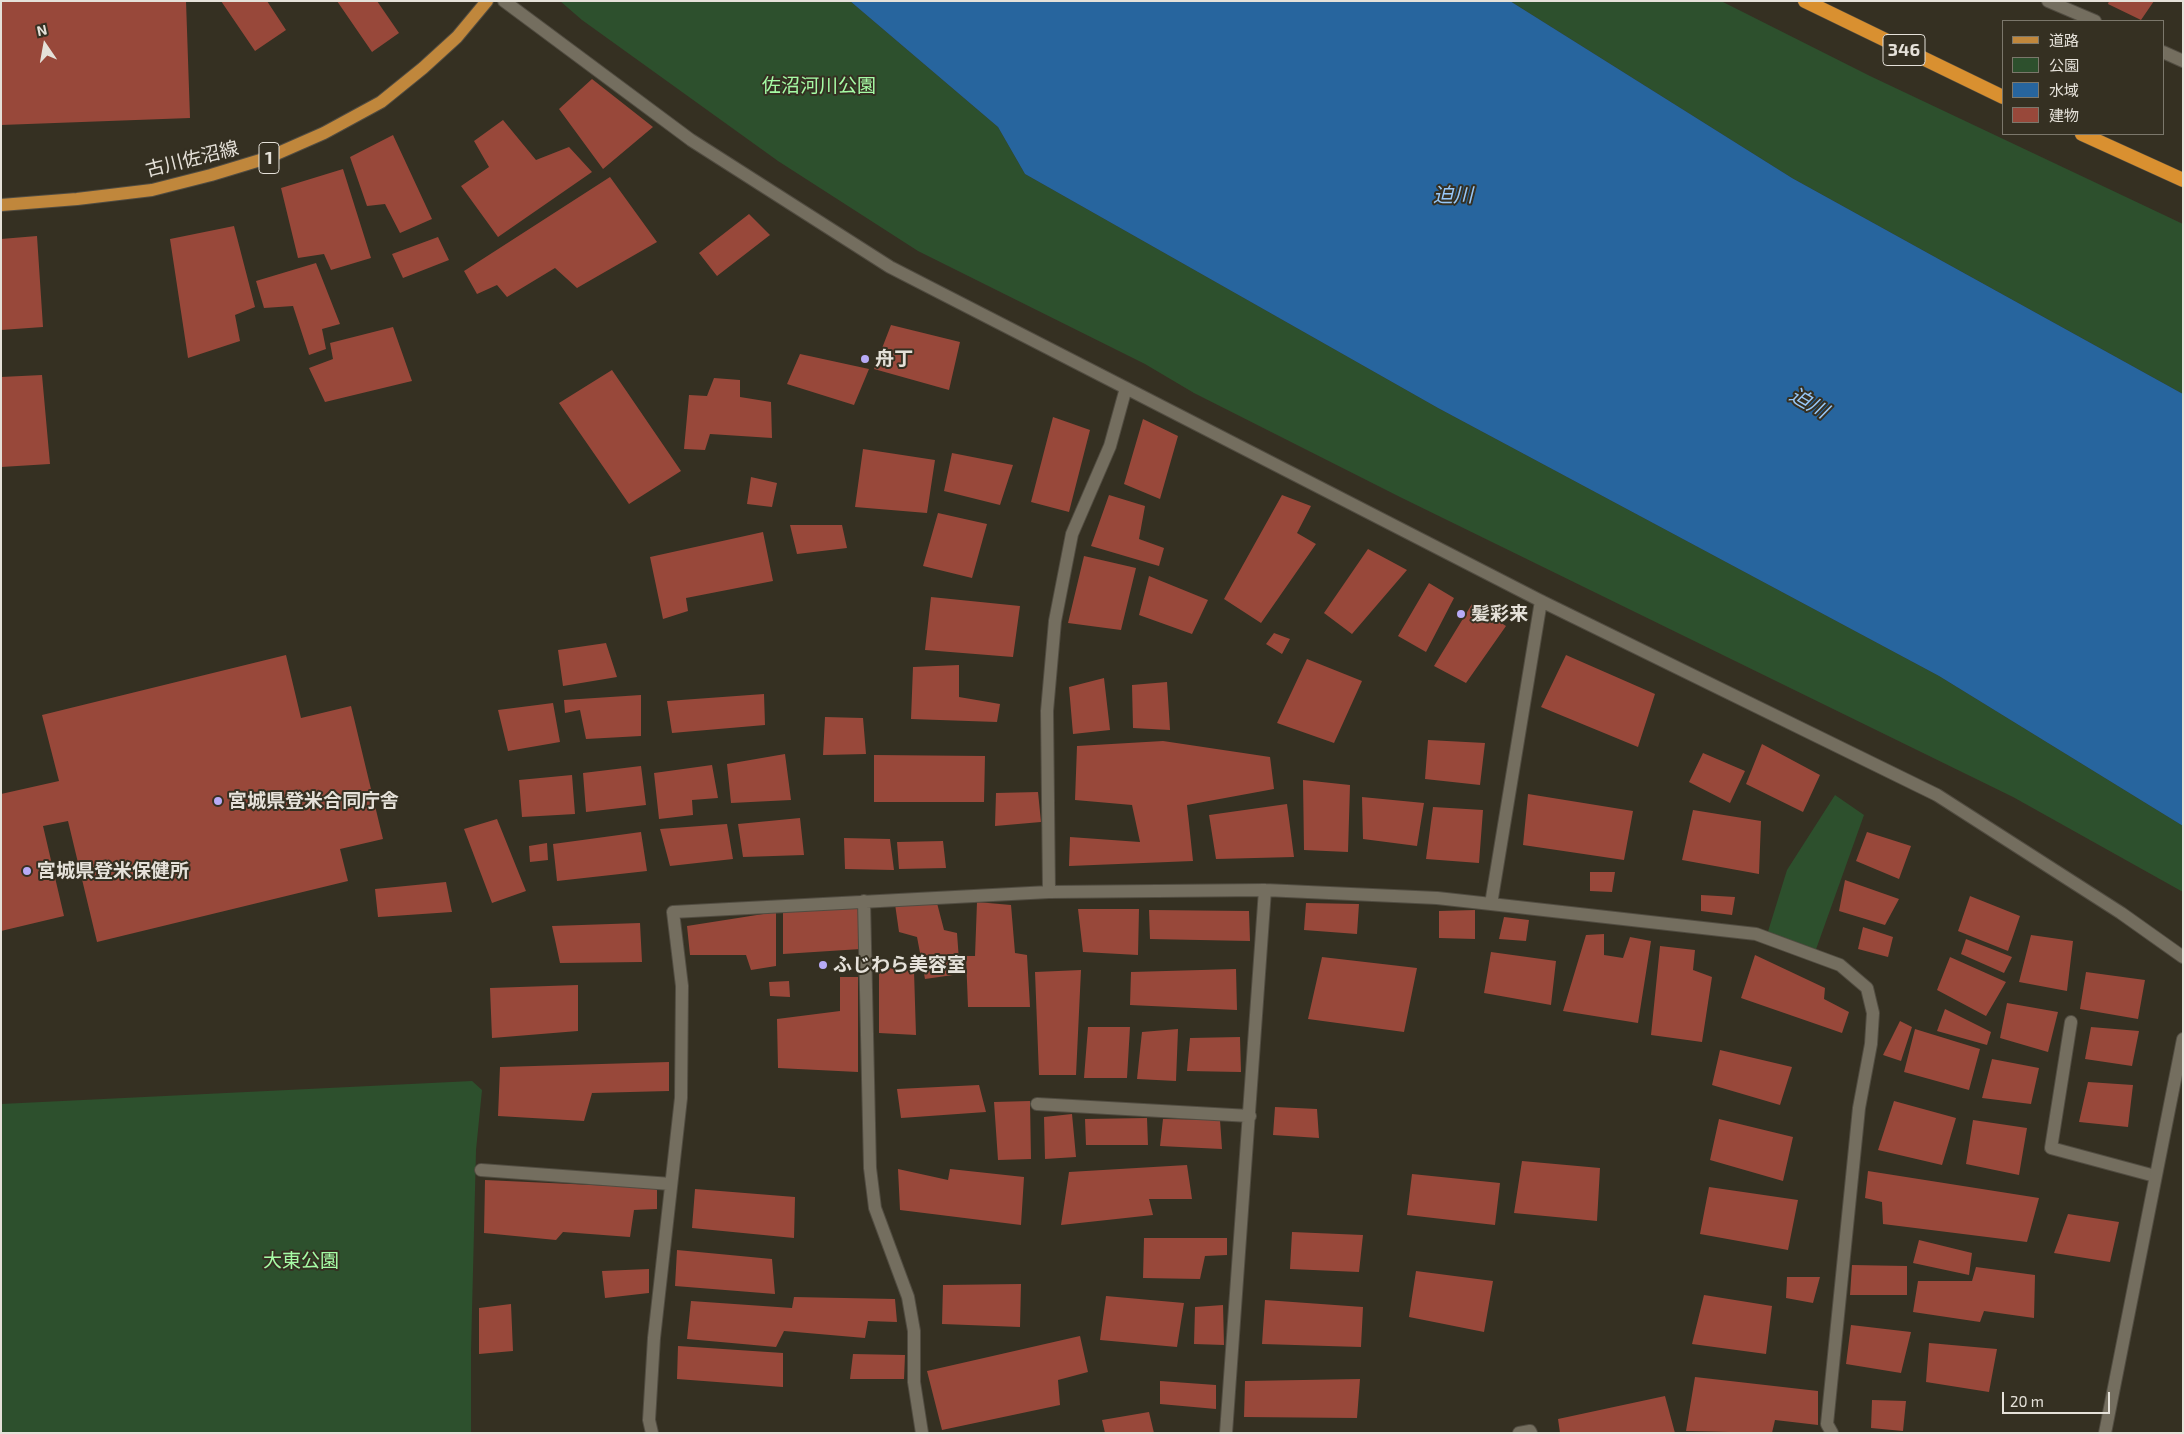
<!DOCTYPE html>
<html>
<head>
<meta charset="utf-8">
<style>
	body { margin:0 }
	#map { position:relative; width:2184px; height:1434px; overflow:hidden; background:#353022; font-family:"Exo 2","Noto Sans JP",sans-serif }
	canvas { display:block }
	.frame { position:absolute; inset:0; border:2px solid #e5e1d9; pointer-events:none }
	.legend { position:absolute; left:2002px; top:20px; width:162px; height:115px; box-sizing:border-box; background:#353022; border:1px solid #7b776b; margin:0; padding:6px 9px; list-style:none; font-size:15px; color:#e5e1d9 }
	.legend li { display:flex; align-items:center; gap:10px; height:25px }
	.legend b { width:25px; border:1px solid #7b776b }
	.north { position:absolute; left:20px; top:20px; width:50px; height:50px; -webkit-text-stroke:4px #353022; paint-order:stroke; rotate:348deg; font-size:14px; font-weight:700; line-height:20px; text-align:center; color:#e5e1d9 }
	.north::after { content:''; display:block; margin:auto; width:18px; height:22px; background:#e5e1d9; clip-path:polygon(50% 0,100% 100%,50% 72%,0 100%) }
	.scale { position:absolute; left:2002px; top:1392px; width:108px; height:22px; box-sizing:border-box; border:2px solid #e5e1d9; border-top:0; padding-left:6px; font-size:15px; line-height:18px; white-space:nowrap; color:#e5e1d9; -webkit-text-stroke:4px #353022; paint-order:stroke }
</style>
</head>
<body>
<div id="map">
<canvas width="2184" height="1434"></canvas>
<div class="frame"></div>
<ul class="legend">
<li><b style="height:6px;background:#c0873c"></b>道路</li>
<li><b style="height:14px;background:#2d502d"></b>公園</li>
<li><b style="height:14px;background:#27659e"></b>水域</li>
<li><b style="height:14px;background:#98483a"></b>建物</li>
</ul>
<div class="north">N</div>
<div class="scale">20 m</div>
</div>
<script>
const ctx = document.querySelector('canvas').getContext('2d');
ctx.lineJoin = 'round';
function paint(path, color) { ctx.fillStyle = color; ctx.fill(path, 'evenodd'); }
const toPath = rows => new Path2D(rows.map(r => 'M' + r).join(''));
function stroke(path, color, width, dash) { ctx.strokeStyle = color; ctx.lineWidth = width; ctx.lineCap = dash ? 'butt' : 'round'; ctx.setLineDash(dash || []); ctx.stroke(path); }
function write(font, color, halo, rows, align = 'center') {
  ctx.font = font + ' "Exo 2","Noto Sans JP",sans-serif'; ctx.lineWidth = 4; ctx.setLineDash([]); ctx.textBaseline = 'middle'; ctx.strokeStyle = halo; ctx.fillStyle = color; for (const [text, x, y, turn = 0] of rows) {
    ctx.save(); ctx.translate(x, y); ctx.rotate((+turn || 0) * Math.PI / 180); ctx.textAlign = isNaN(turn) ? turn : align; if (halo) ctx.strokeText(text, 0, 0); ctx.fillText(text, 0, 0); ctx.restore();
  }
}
paint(toPath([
	[560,1,850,1,998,127,1025,174,1438,408,1939,676,2183,826,2183,892,2013,797,1400,497,1194,393,1145,364,918,251,778,161,582,20],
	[1510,1,1721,1,1870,76,2183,224,2183,394,1792,178],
	[1835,795,1864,815,1814,955,1766,938,1787,870],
	[472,1081,482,1090,476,1150,471,1351,471,1433,1,1433,1,1104]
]), '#2d502d');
paint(toPath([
	[850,1,1510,1,1792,178,2183,394,2183,826,1939,676,1438,408,1025,174,998,127]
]), '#27659e');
paint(toPath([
	[1,1,186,1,190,118,1,125],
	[221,1,267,1,286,30,255,51],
	[337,1,377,1,399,33,372,52],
	[2109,1,2154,1,2141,20,2108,4],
	[592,79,653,127,603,169,559,109],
	[503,120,536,160,569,147,592,172,498,237,461,186,489,167,474,141],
	[393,135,432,219,400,233,385,204,367,206,350,157],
	[343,169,371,258,331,270,324,254,298,258,281,188],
	[610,177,657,242,577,288,555,268,507,297,497,285,477,294,464,271],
	[749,214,770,235,717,276,699,253],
	[234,226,255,307,235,315,240,341,188,358,170,239],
	[37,236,43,327,1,330,1,239],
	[438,237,449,260,403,278,392,254],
	[316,263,340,324,322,329,326,349,309,355,293,306,264,308,256,281],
	[891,325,960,342,949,390,874,369],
	[393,327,412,381,325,402,309,368,333,359,330,343],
	[800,354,869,369,854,405,787,384],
	[612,370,681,471,629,504,559,403],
	[42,375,50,464,1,467,1,377],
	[714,378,740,380,740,397,771,402,772,438,710,434,705,450,684,449,689,395,707,396],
	[1053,417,1090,430,1069,512,1031,502],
	[1143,419,1178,436,1160,499,1124,484],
	[863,449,935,460,927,513,855,507],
	[952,453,1013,465,1000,505,944,491],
	[751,477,777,483,772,507,747,504],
	[1109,495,1145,506,1139,539,1164,548,1159,566,1091,546],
	[1282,495,1311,506,1297,533,1316,544,1261,623,1224,599],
	[938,513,987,524,972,578,923,566],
	[790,525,842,525,847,548,797,554],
	[763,532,773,581,686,598,688,611,663,619,650,557],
	[1368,549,1407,570,1352,634,1324,613],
	[1084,556,1136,568,1121,630,1068,623],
	[1149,576,1208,600,1192,634,1139,615],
	[1429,583,1454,598,1426,652,1398,636],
	[931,597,1020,606,1013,657,925,650],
	[1472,604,1506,626,1466,683,1434,666],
	[1274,633,1290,639,1282,654,1266,644],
	[606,643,617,677,563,686,558,650],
	[286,655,301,718,351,706,383,839,340,849,348,881,97,942,68,821,43,826,64,916,1,931,1,794,59,781,42,715],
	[1566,655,1655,694,1638,747,1541,707],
	[1307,659,1362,681,1334,743,1277,723],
	[959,665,959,697,1000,704,997,722,911,719,913,667],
	[1104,678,1110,730,1073,734,1069,687],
	[1167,682,1170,730,1133,728,1132,685],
	[764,694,765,725,672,733,667,701],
	[641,695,641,736,586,739,580,710,565,713,564,700],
	[553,703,560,742,508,751,498,710],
	[825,717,863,718,866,754,823,755],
	[1428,740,1485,743,1480,785,1425,779],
	[1163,741,1270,757,1274,789,1187,805,1193,861,1069,866,1070,837,1140,842,1132,805,1075,800,1077,746],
	[1762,744,1820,775,1803,812,1746,784],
	[1703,753,1745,771,1730,803,1689,782],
	[785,754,791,800,731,803,727,764],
	[874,755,985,756,984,802,874,802],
	[712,765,718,798,692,800,693,815,659,819,654,773],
	[641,766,646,805,586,812,583,773],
	[572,775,575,814,522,817,519,780],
	[1303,780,1350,785,1348,852,1304,850],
	[1038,792,1041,822,995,826,996,793],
	[1528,794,1633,811,1624,860,1523,845],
	[1362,797,1424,803,1417,846,1363,839],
	[1287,804,1294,857,1216,859,1209,815],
	[1433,807,1483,810,1479,863,1426,859],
	[1693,810,1761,821,1759,874,1682,860],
	[800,818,804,855,743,857,738,824],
	[497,819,526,891,492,903,464,829],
	[727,824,733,859,670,866,660,829],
	[641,832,647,871,557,881,553,844],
	[1867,832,1911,846,1899,879,1856,861],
	[844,838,890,839,894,870,845,869],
	[943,841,946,868,899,869,897,842],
	[547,843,548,860,530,862,529,846],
	[1590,872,1615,872,1612,892,1590,891],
	[1845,880,1899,899,1885,925,1839,911],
	[446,882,452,912,378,917,375,889],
	[1701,895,1735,897,1732,915,1701,911],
	[1970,896,2020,916,2008,951,1958,931],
	[977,902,1011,905,1015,953,1027,955,1030,1007,968,1007,966,956,975,956],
	[937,903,944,930,957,933,960,974,925,979,917,937,899,932,895,904],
	[1306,903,1359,904,1357,934,1304,930],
	[858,907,861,949,783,954,783,911],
	[1078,909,1139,909,1138,955,1083,952],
	[1149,910,1249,911,1250,941,1150,939],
	[1475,910,1475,939,1439,938,1439,911],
	[776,912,776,966,751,970,746,955,690,955,687,926],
	[1504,917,1529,920,1526,941,1499,939],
	[640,923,642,962,560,963,552,926],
	[1863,927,1893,937,1888,957,1858,949],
	[1604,934,1604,955,1623,958,1630,937,1651,941,1638,1023,1563,1011,1586,935],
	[2031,935,2073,941,2067,991,2019,982],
	[1966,939,2012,957,2004,973,1961,954],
	[1660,946,1695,950,1693,970,1712,977,1702,1042,1651,1035],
	[1491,952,1556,961,1551,1005,1484,993],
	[1755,955,1825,988,1824,999,1849,1012,1842,1033,1741,998],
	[1322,957,1417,968,1404,1032,1308,1019],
	[1950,957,2006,982,1986,1016,1937,990],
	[879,967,914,971,916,1035,879,1033],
	[1236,969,1237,1010,1130,1005,1131,972],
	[1081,970,1076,1075,1039,1075,1035,972],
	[2086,972,2145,980,2138,1019,2080,1009],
	[840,977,858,977,858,1072,778,1068,777,1019,840,1011],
	[789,981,790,997,770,996,769,982],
	[578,985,578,1031,492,1038,490,988],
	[2007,1003,2058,1012,2048,1052,2000,1038],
	[1945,1009,1991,1032,1987,1045,1937,1031],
	[1900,1021,1912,1027,1901,1061,1883,1055],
	[1088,1027,1130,1027,1127,1078,1084,1078],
	[2091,1027,2139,1031,2132,1066,2085,1059],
	[1178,1029,1176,1081,1137,1079,1142,1032],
	[1915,1029,1980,1049,1969,1090,1904,1072],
	[1240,1037,1241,1072,1187,1071,1190,1038],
	[1720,1050,1792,1067,1780,1105,1712,1085],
	[1992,1059,2039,1068,2031,1104,1982,1098],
	[669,1062,669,1091,592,1093,584,1121,498,1116,500,1067],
	[2088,1082,2133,1085,2128,1127,2079,1122],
	[979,1085,986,1112,901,1118,897,1089],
	[1030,1101,1031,1159,998,1160,994,1102],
	[1894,1101,1956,1118,1942,1165,1878,1150],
	[1275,1107,1317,1109,1319,1138,1273,1135],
	[1072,1114,1076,1157,1045,1159,1044,1117],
	[1147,1118,1148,1145,1086,1145,1085,1119],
	[1163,1119,1220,1120,1222,1149,1160,1146],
	[1719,1119,1793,1137,1783,1181,1710,1160],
	[1973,1120,2027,1128,2019,1175,1966,1164],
	[1522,1161,1600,1168,1597,1221,1514,1213],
	[1187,1165,1192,1199,1149,1199,1153,1215,1061,1225,1069,1172],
	[898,1169,948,1180,950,1169,1024,1177,1021,1225,900,1210],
	[1868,1171,2039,1198,2027,1242,1883,1224,1882,1202,1865,1198],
	[1412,1174,1500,1183,1495,1225,1407,1215],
	[485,1180,657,1188,657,1209,634,1210,630,1237,563,1232,556,1240,484,1233],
	[1709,1187,1798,1200,1788,1250,1700,1234],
	[695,1189,795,1197,794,1238,692,1228],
	[2068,1214,2119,1222,2110,1262,2054,1253],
	[1292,1232,1363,1235,1359,1272,1290,1269],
	[1144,1238,1227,1238,1227,1255,1205,1256,1200,1279,1143,1278],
	[1919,1240,1972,1253,1969,1275,1913,1263],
	[677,1250,772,1259,775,1294,675,1286],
	[1852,1265,1907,1266,1907,1295,1850,1295],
	[1976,1267,2035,1275,2034,1318,1984,1311,1980,1322,1913,1312,1918,1281,1972,1281],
	[649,1269,649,1293,605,1298,602,1271],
	[1416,1271,1493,1281,1484,1332,1409,1317],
	[1787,1277,1820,1277,1813,1303,1786,1298],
	[1021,1284,1020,1327,942,1324,943,1285],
	[1704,1295,1772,1306,1766,1354,1692,1344],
	[1106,1296,1184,1303,1177,1347,1100,1340],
	[794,1297,895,1299,897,1322,868,1321,865,1338,784,1331,776,1347,687,1339,691,1301,792,1308],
	[1265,1300,1363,1307,1361,1347,1262,1344],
	[511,1304,513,1351,479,1354,479,1308],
	[1223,1305,1224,1345,1194,1344,1195,1307],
	[1851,1325,1911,1332,1901,1373,1846,1364],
	[1080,1336,1088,1372,1058,1380,1060,1405,942,1430,927,1371],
	[1929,1343,1997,1349,1989,1392,1926,1382],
	[678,1346,783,1353,783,1387,677,1379],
	[853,1354,905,1355,904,1379,850,1379],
	[1695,1377,1818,1391,1818,1425,1775,1420,1772,1433,1686,1431],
	[1360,1379,1357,1418,1244,1417,1245,1381],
	[1160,1381,1216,1385,1216,1409,1160,1404],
	[1665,1396,1675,1433,1560,1433,1558,1419],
	[1872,1400,1906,1401,1903,1431,1871,1428],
	[1149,1412,1154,1433,1105,1433,1102,1420]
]), '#98483a');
const service = toPath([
	[2071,1022,2051,1148,2155,1176]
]);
const minor = toPath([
	[504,1,691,140,890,267,1541,601,1937,795,2121,913,2183,957],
	[2048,1,2095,21],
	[2163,52,2183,61],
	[1541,601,1491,904,1756,934,1840,965,1867,988,1873,1013,1871,1044,1859,1108,1827,1424,1832,1433],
	[1049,892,1047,711,1055,621,1072,534,1110,446,1126,388],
	[864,901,870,1168,875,1208,908,1297,914,1331,914,1382,922,1433],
	[1037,1104,1250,1116],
	[481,1170,671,1184],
	[652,1433,649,1420,654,1338,681,1098,682,986,673,912,1049,892,1265,890,1437,898,1491,904],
	[1226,1433,1265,890],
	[1519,1433,1530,1431,1531,1433],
	[2105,1433,2183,1039]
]);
const primary = toPath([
	[1,205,77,199,152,190,211,175,267,158,324,133,381,102,423,68,457,37,487,1]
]);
const trunk = toPath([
	[1805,1,2003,97],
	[2082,134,2183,180]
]);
stroke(service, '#514c41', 14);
stroke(minor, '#514c41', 14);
stroke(primary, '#514c41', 14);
stroke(trunk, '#514c41', 15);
stroke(service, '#746e5f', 12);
stroke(minor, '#746e5f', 12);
stroke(primary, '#c0873c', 12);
stroke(trunk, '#d99030', 14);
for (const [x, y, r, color] of [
	[865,359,5,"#b8abf7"],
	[1461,614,5,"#b8abf7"],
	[218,801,5,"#b8abf7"],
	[27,871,5,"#b8abf7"],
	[823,965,5,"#b8abf7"]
]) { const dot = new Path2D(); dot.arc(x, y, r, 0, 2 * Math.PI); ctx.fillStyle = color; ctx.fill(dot); stroke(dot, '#353022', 2); }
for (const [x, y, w] of [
	[1904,50,42],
	[269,158,20]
]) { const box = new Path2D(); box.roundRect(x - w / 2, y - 15.5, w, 31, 4); ctx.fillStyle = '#353022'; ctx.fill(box); stroke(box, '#e5e1d9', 1); }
write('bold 18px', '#e5e1d9', null, [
	["346",1904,50],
	["1",269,158]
]);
write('19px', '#a6fba5', '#353022', [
	["佐沼河川公園",819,86],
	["大東公園",301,1261]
]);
write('19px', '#e5e1d9', '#353022', [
	["古川佐沼線",192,159,-14]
]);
write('bold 19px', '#e5e1d9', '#353022', [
	["舟丁",875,359],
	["髪彩来",1471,614],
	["宮城県登米合同庁舎",228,801],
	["宮城県登米保健所",37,871],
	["ふじわら美容室",833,965]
], 'left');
write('italic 20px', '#98c7f7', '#353022', [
	["迫川",1453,195],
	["迫川",1809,403,30]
]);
</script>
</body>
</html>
